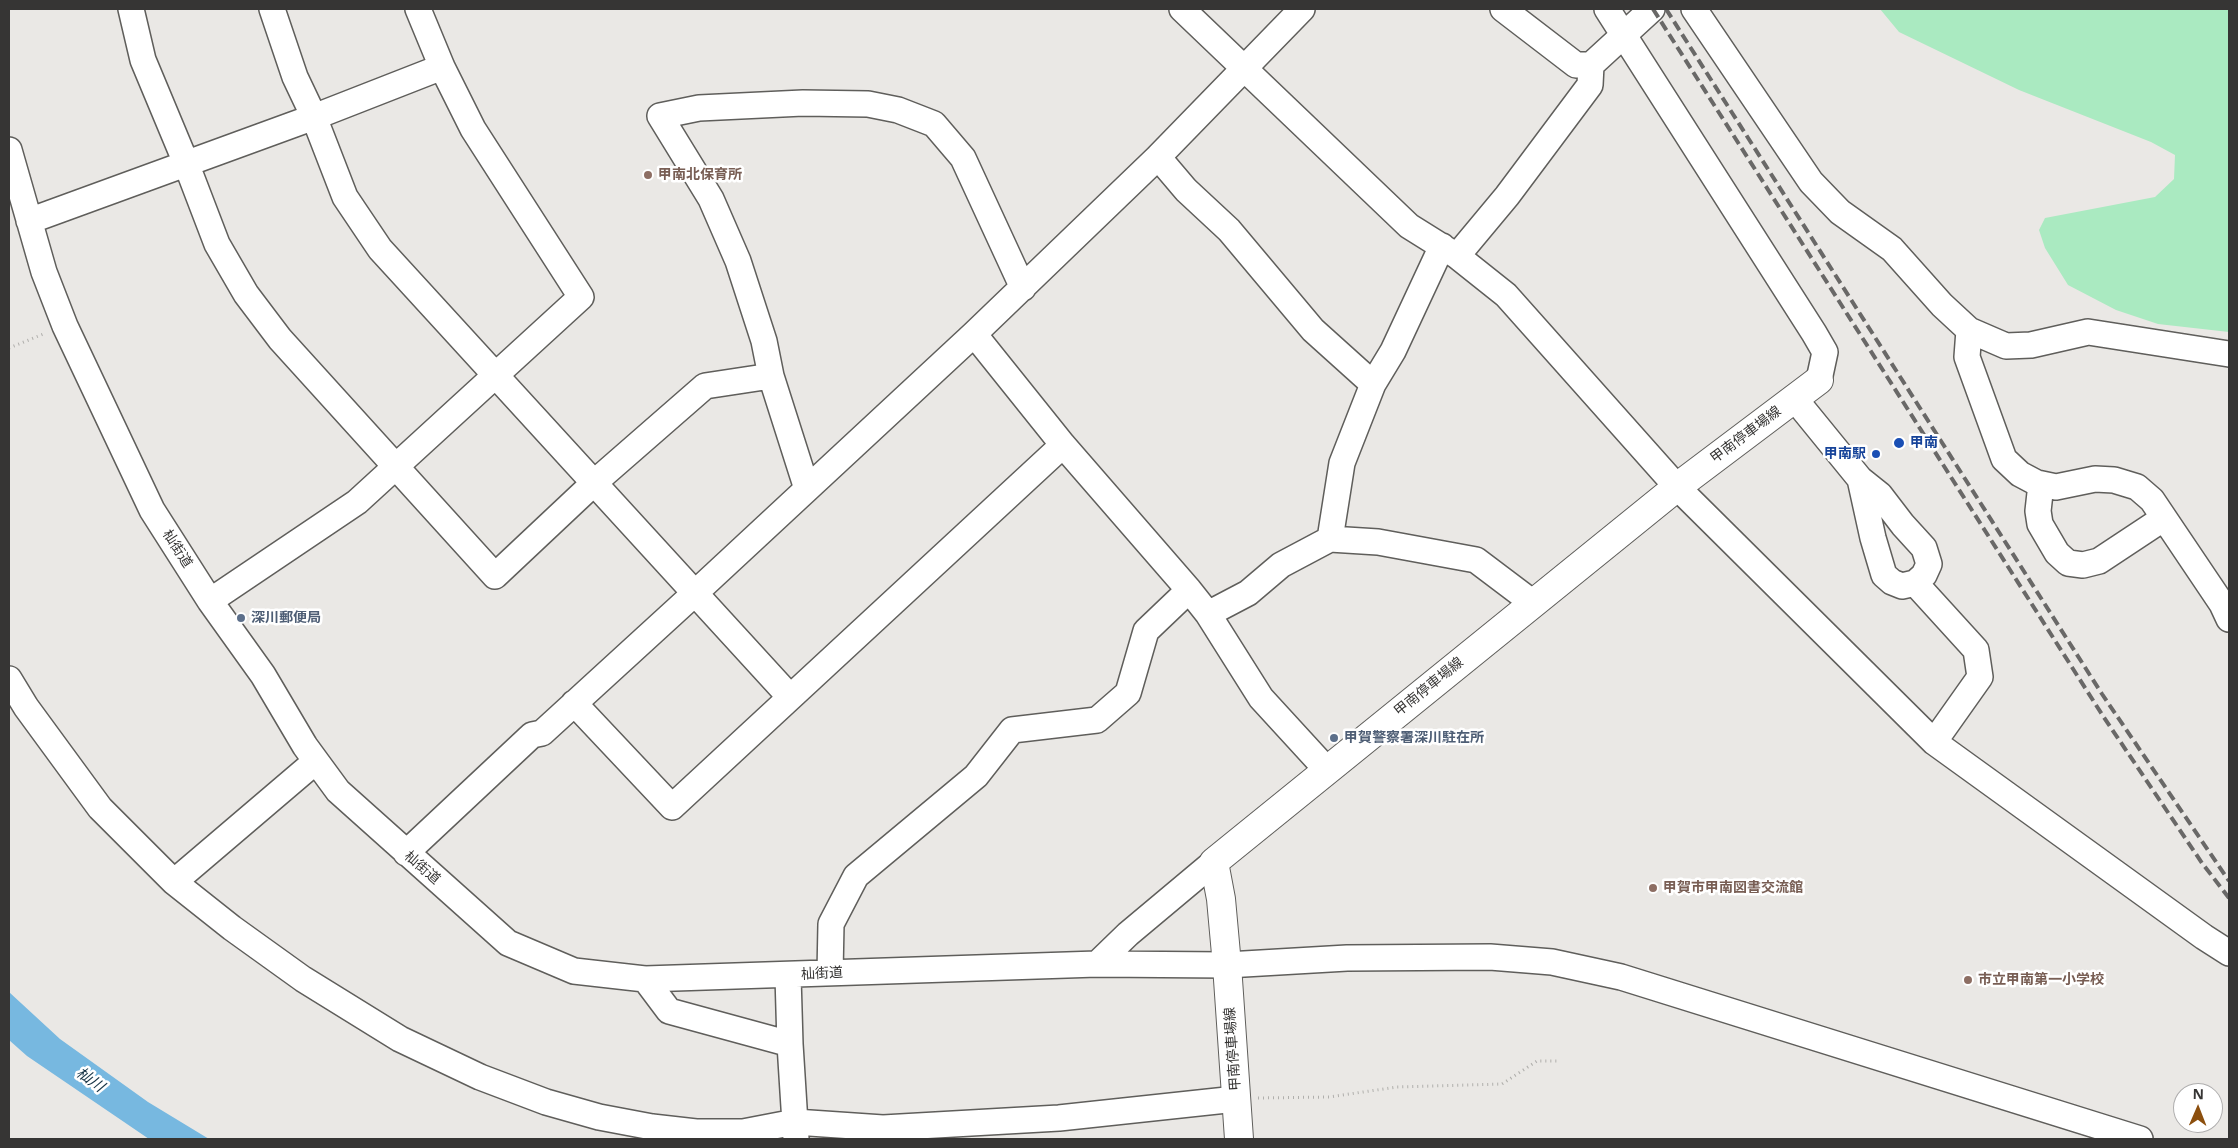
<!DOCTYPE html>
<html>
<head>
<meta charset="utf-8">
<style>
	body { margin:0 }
	#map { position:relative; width:2238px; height:1148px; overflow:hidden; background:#eae8e5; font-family:"Noto Sans",sans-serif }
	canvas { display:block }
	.frame { position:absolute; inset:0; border:10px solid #363534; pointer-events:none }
	.north { position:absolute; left:2173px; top:1083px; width:50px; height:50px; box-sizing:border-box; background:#fff; border:1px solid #afaeae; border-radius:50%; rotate:1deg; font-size:14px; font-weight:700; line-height:20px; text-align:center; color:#363534 }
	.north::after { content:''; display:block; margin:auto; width:18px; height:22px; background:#8c4f0e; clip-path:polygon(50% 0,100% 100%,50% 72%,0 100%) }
</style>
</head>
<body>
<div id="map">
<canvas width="2238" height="1148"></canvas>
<div class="frame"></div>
<div class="north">N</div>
</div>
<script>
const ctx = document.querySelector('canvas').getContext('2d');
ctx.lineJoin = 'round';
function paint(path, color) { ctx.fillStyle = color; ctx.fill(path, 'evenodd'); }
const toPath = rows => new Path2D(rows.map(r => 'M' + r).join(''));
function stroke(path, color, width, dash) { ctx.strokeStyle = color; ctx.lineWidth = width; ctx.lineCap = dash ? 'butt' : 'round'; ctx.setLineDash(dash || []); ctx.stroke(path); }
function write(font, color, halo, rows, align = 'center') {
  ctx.font = font + ' "Noto Sans","Noto Sans JP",sans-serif'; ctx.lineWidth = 5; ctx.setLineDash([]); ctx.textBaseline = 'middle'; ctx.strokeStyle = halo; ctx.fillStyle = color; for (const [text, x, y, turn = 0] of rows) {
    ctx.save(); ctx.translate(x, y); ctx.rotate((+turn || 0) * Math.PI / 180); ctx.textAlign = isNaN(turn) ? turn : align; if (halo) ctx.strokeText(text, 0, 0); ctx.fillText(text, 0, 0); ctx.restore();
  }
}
paint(toPath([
	[1880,9,2229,9,2229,332,2158,324,2116,310,2068,285,2045,248,2039,230,2045,218,2155,197,2174,179,2175,155,2151,142,2019,90,1899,32]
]), '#aaeac1');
paint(toPath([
	[9,992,60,1039,148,1102,209,1139,149,1139,27,1056,9,1040]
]), '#77b8e0');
const minor = toPath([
	[131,9,143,60,186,163,217,244,246,294,280,339,495,576,595,482,705,386,771,376],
	[272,9,295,77,314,117,345,197,380,249,790,697],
	[1182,9,1409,226,1457,256,1506,295,1677,487,1934,742,2204,937,2229,953],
	[1503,9,1576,65,1591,65,1652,9],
	[1607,9,1814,333,1825,352,1819,380],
	[1694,9,1811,182,1840,212,1892,249,1942,305,1969,330,2006,346,2031,345,2088,332,2229,354],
	[9,150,44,272,65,326,152,510,210,601,263,675,305,746,338,791,508,943,574,971,645,979,1097,964,1227,965,1347,958,1490,957,1552,962,1621,977,2140,1139],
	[1158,157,1186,190,1229,230,1313,330,1373,384],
	[29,221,314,117,442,67],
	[1457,256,1507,196,1590,85,1591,65],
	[1969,330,1967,357,2004,459,2020,474,2037,483,2056,487,2095,479,2114,480,2137,487,2152,500,2222,604,2229,619],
	[974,334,1063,445,1189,590,1208,614,1261,698,1327,770],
	[1794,398,1860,479,1880,495,1903,525,1924,548,1929,564,1924,575,1915,583,1902,586,1892,582,1884,575,1873,538,1860,479],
	[2041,484,2038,511,2040,524,2057,553,2068,563,2083,565,2099,561,2164,518],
	[807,489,771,376,764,341,738,261,711,199,660,116,699,108,803,103,868,104,898,110,934,124,963,158,1023,288],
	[1330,539,1342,463,1373,384,1393,351,1442,246],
	[1915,583,1976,650,1980,677,1934,742],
	[210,601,357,502,581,297,473,129,442,67,418,9],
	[1208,614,1248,593,1281,565,1330,539,1378,542,1476,560,1533,603],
	[9,679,26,707,100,808,174,882,232,928,303,979,400,1039,480,1077,546,1102,599,1117,652,1127,696,1132,743,1132,795,1122,883,1128,1059,1118,1236,1099],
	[574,703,672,807,1063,445],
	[406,853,532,735,542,733,694,594,974,334,1158,157,1302,9],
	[174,882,316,761],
	[1097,964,1128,934,1214,862],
	[830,973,831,924,856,876,976,776,1012,730,1097,720,1128,693,1146,631,1189,590],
	[788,976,790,1044,796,1139],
	[645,979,669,1011,790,1044]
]);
const major = toPath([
	[1239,1139,1227,965,1221,899,1214,862,1677,487,1819,380]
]);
stroke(minor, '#5f5e5b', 28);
stroke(major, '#5f5e5b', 30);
stroke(toPath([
	[9,348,46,333],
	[1258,1098,1329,1097,1397,1087,1502,1084,1537,1061,1560,1061]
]), '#b0afac', 3, [1, 4]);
stroke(minor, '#fff', 25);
stroke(major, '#fff', 28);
stroke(toPath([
	[1653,9,2103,716,2202,863,2229,898],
	[1666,9,2102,694,2229,881]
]), '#696867', 4, [10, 5]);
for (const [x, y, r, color] of [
	[648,175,5,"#8d6e63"],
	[1899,443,6,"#1a4fb4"],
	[1876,454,5,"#1a4fb4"],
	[241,618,5,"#5c6f8a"],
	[1334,738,5,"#5c6f8a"],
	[1653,888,5,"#8d6e63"],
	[1968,980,5,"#8d6e63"]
]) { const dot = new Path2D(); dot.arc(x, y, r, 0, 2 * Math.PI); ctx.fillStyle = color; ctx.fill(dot); stroke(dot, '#fff', 2); }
write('bold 14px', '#785e54', '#fff', [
	["甲南北保育所",658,175],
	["甲賀市甲南図書交流館",1663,888],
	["市立甲南第一小学校",1978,980]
], 'left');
write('14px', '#363534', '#fff', [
	["甲南停車場線",1746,435,-37],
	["杣街道",177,549,57],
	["甲南停車場線",1429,687,-39],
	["杣街道",422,868,41],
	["杣街道",822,974,-3],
	["甲南停車場線",1233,1049,-94]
]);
write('bold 14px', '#164399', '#fff', [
	["甲南",1910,443],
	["甲南駅",1866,454,"right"]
], 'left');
write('bold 14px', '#4e5e75', '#fff', [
	["深川郵便局",251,618],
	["甲賀警察署深川駐在所",1344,738]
], 'left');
write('italic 15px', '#153244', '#fff', [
	["杣川",90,1080,36]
]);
</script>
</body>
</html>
